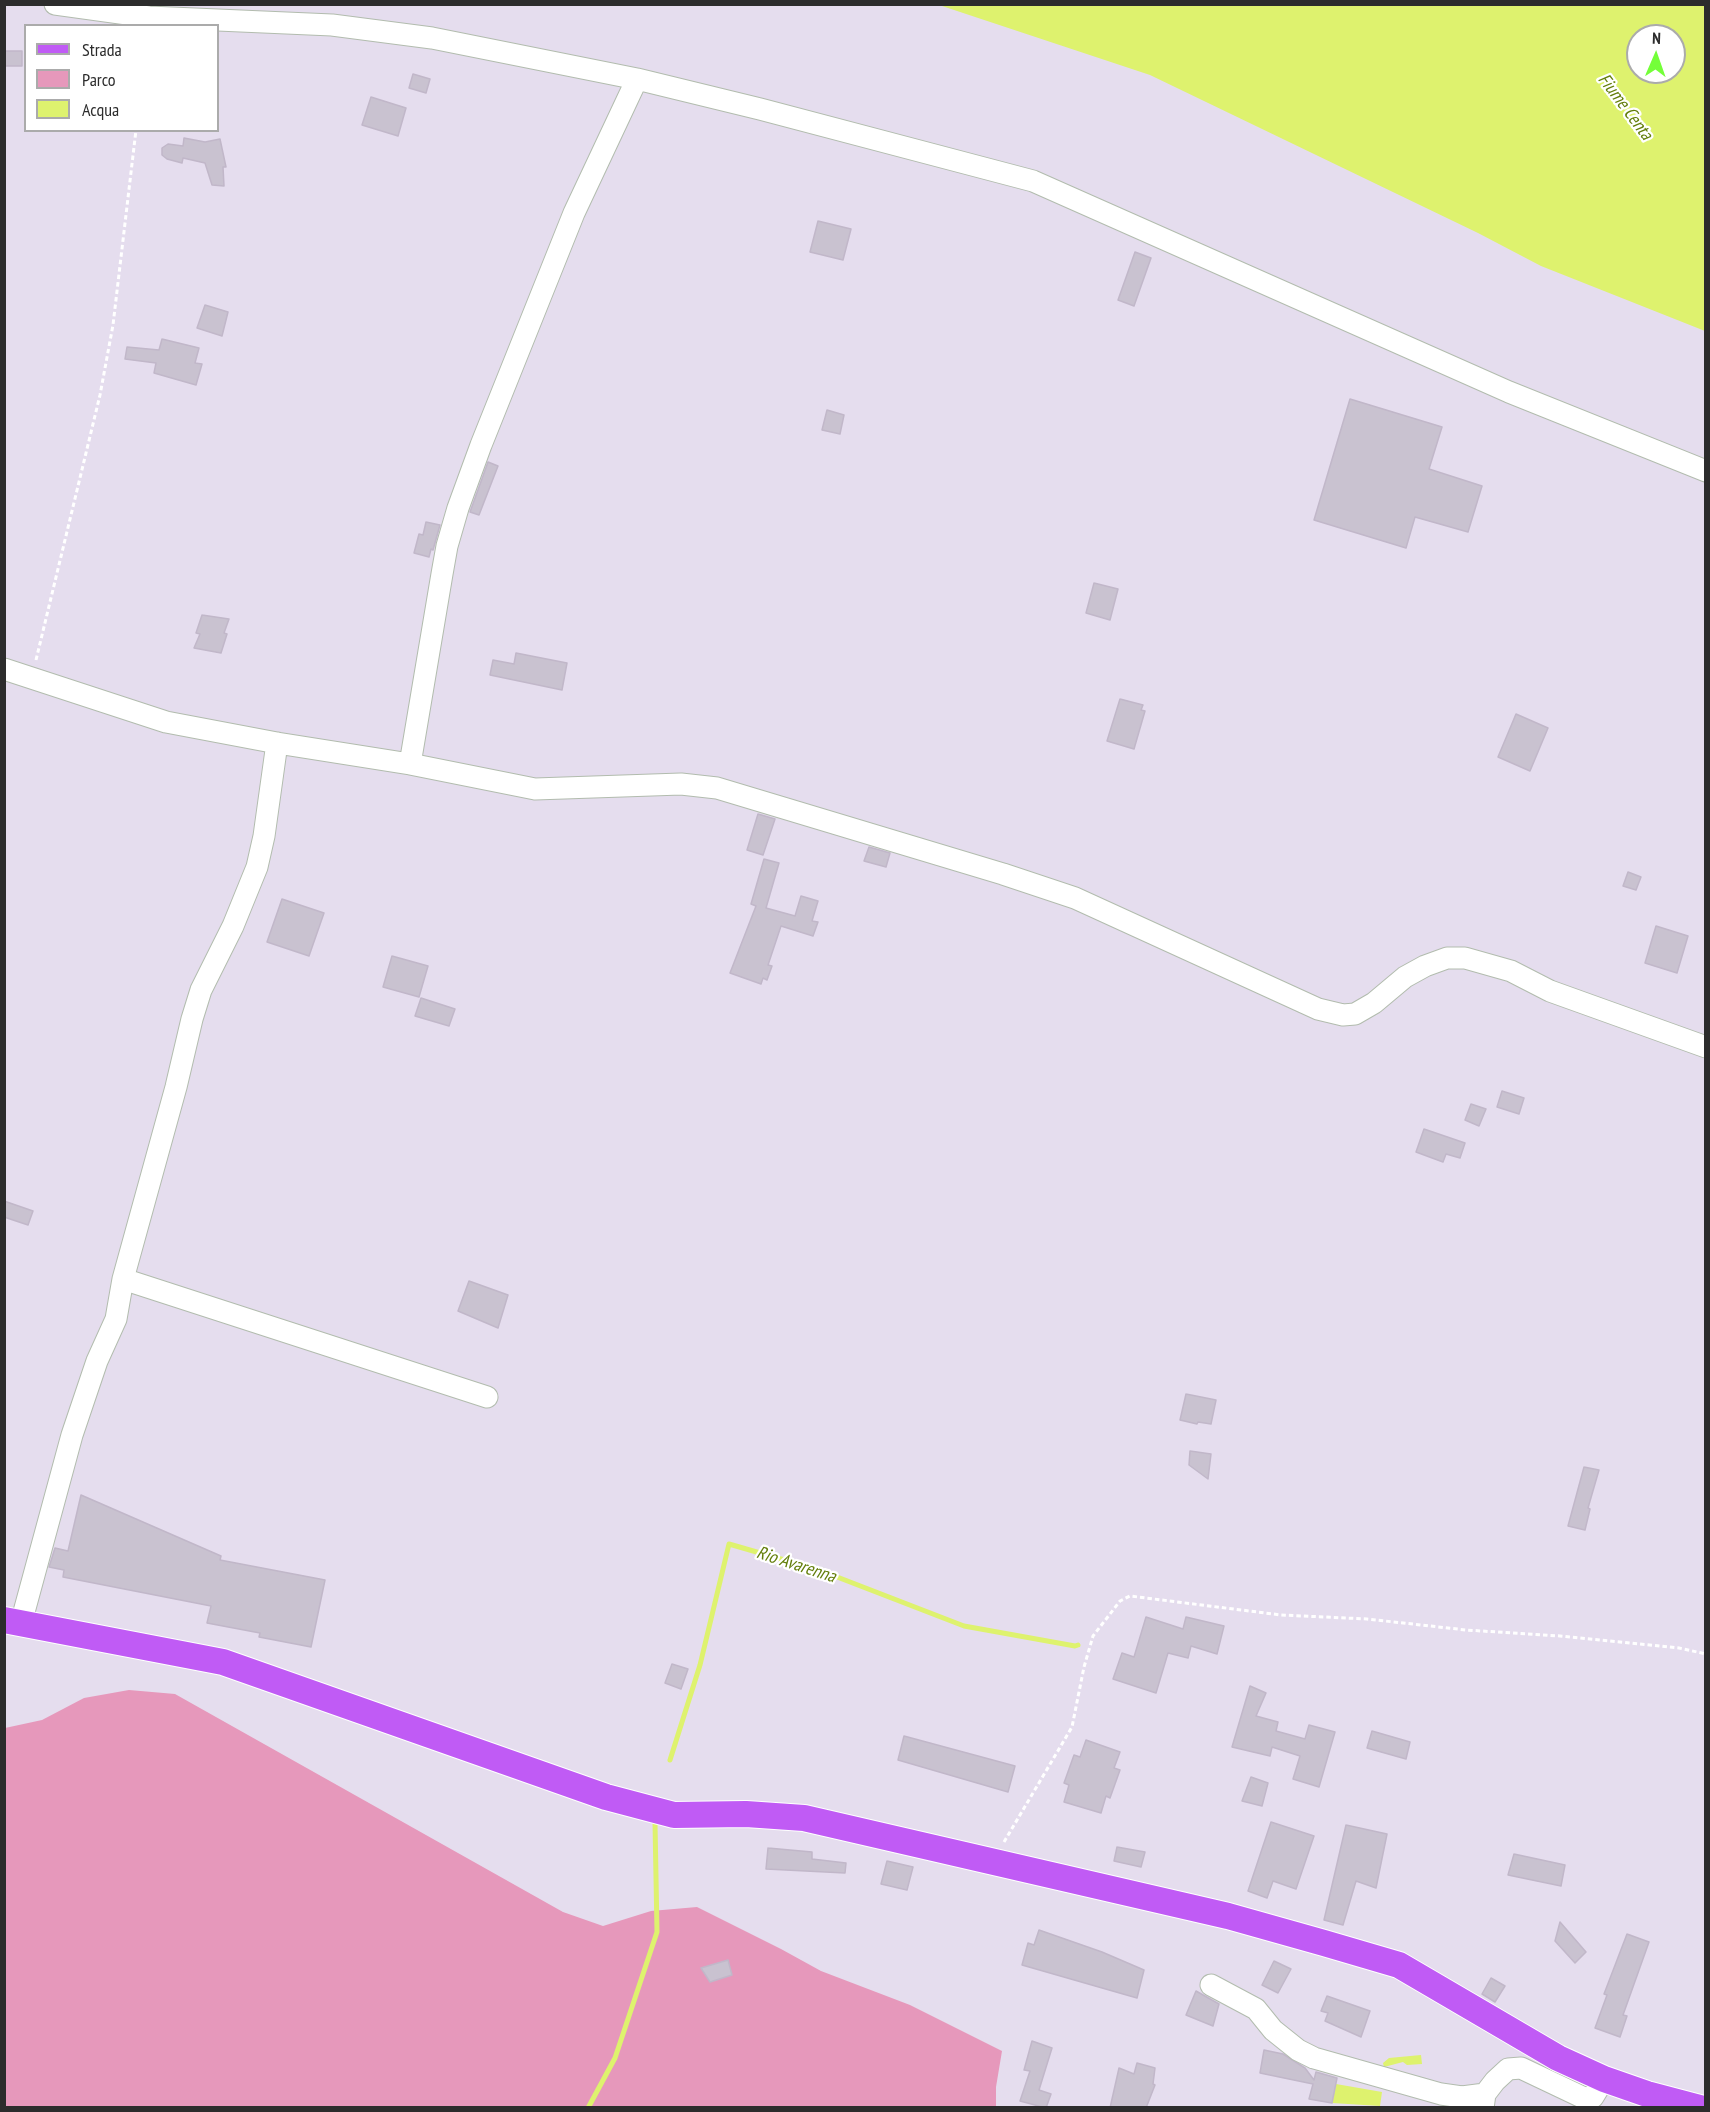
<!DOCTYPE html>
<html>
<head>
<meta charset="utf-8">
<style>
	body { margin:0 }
	#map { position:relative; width:1710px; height:2112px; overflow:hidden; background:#e5ddee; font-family:"PT Sans Narrow",sans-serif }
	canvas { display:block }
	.frame { position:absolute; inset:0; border:6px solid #2c2c2c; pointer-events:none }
	.legend { position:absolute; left:24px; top:24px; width:195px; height:108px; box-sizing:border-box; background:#fff; border:2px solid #ababab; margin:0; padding:8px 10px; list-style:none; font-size:18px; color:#2c2c2c }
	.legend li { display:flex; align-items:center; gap:12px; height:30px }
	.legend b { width:30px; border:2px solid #ababab }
	.north { position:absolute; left:1626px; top:24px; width:60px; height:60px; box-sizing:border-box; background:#fff; border:2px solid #ababab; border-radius:50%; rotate:2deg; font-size:16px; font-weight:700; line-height:24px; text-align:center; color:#2c2c2c }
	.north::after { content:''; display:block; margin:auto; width:21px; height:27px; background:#74ff39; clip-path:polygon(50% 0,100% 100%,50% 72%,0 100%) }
</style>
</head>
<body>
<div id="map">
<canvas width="1710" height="2112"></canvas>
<div class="frame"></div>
<ul class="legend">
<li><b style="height:8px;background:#c05bf5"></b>Strada</li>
<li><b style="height:16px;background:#e698bb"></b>Parco</li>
<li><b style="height:16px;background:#def26e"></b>Acqua</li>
</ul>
<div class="north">N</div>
</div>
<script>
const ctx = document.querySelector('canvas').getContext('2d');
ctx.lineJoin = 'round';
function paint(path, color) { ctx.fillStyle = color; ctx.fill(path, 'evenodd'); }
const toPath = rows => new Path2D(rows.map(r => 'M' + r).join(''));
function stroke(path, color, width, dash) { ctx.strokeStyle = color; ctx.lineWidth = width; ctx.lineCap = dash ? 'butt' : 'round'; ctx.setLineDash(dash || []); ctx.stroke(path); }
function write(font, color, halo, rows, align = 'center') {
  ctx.font = font + ' "PT Sans Narrow",sans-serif'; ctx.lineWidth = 4.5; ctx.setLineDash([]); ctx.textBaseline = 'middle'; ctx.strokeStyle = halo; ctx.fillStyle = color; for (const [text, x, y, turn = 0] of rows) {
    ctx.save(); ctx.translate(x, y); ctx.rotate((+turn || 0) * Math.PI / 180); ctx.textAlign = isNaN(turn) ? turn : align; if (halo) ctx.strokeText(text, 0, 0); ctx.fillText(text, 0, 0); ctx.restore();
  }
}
paint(toPath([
	[129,1690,175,1694,563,1912,603,1926,651,1911,697,1907,781,1949,821,1971,910,2005,1002,2051,996,2087,996,2107,5,2108,5,1728,42,1720,84,1698]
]), '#e698bb');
paint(toPath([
	[939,5,1705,5,1705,331,1541,266,1478,233,1150,75],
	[1638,36,1674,36,1674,72,1638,72],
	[1421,2055,1422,2064,1407,2065,1403,2062,1384,2067,1383,2063,1389,2058],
	[1336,2084,1382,2092,1380,2106,1332,2103]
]), '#def26e');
stroke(toPath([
	[670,1760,700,1665,729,1544,819,1570,964,1626,1075,1646,1078,1645],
	[588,2108,615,2058,657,1932,655,1823]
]), '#def26e', 5);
const building = toPath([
	[4,51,22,51,22,66,4,66,4,51],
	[413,74,430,79,426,93,409,88,413,74],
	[371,97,406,108,398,136,362,125,371,97],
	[184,138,205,142,220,139,226,167,223,167,224,186,212,185,205,163,183,158,182,163,167,159,162,155,162,148,168,144,183,146,184,138],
	[818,221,851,229,843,260,810,252,818,221],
	[1135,252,1151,258,1134,306,1118,300,1135,252],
	[205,305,228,312,222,336,197,328,205,305],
	[162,339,199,348,195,363,202,364,196,385,154,373,156,363,125,359,127,347,159,350,162,339],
	[1350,399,1442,427,1429,469,1482,486,1468,532,1415,517,1406,548,1314,520,1350,399],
	[827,410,844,415,840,434,822,430,827,410],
	[488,462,498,466,479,515,470,512,488,462],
	[426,522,440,525,433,550,431,549,429,557,414,553,419,534,423,535,426,522],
	[1094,583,1118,589,1110,620,1086,613,1094,583],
	[202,615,229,619,224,633,227,634,221,653,194,648,200,634,196,633,202,615],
	[516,653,567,663,562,690,490,675,493,660,514,664,516,653],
	[1120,699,1143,705,1141,710,1145,711,1134,749,1107,741,1120,699],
	[1516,714,1548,728,1530,771,1498,757,1516,714],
	[758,814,775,819,763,855,747,850,758,814],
	[869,847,890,853,886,867,864,861,869,847],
	[764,859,779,863,766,908,795,916,801,896,818,901,812,921,818,922,813,936,781,926,768,965,772,966,767,980,763,978,761,984,730,973,756,906,751,904,764,859],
	[1628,872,1641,877,1636,890,1623,886,1628,872],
	[282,899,324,913,309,956,267,942,282,899],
	[1656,926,1688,936,1677,973,1645,963,1656,926],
	[392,956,428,966,419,997,383,987,392,956],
	[421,998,455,1009,449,1026,415,1016,421,998],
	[1502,1091,1524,1098,1519,1114,1497,1107,1502,1091],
	[1471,1104,1486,1109,1479,1126,1465,1120,1471,1104],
	[1424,1129,1465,1143,1460,1158,1446,1154,1443,1162,1416,1152,1424,1129],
	[4,1201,33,1211,28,1225,4,1217,4,1201],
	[469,1281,508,1295,498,1328,458,1311,469,1281],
	[1186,1394,1216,1400,1211,1424,1198,1422,1197,1424,1180,1420,1186,1394],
	[1190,1451,1211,1454,1208,1479,1189,1465,1190,1451],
	[1584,1467,1599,1470,1588,1508,1590,1509,1585,1530,1568,1526,1584,1467],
	[81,1495,221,1556,220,1560,325,1580,311,1647,259,1637,260,1633,207,1623,211,1606,63,1577,64,1570,49,1567,55,1548,68,1551,81,1495],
	[1146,1617,1183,1629,1186,1617,1224,1626,1217,1654,1191,1646,1188,1658,1168,1653,1156,1693,1113,1679,1122,1653,1134,1657,1146,1617],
	[672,1664,688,1669,681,1689,665,1683,672,1664],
	[1250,1686,1266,1693,1256,1716,1278,1722,1276,1731,1305,1739,1309,1725,1335,1732,1319,1787,1293,1779,1300,1756,1272,1747,1270,1756,1232,1747,1250,1686],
	[1372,1731,1410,1742,1406,1759,1367,1748,1372,1731],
	[904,1736,1015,1766,1008,1792,898,1760,904,1736],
	[1086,1740,1120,1752,1114,1768,1120,1770,1110,1798,1106,1796,1101,1813,1064,1802,1069,1785,1064,1783,1074,1755,1080,1757,1086,1740],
	[1251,1777,1268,1783,1262,1806,1242,1801,1251,1777],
	[1271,1822,1314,1836,1296,1889,1273,1881,1267,1898,1248,1891,1271,1822],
	[1346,1825,1387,1834,1376,1888,1356,1881,1343,1925,1324,1920,1346,1825],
	[1117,1847,1145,1852,1141,1867,1114,1861,1117,1847],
	[768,1848,812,1852,812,1859,846,1863,845,1873,766,1869,768,1848],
	[1514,1854,1565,1865,1561,1886,1508,1875,1514,1854],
	[887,1861,913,1867,907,1890,881,1884,887,1861],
	[1560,1922,1586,1952,1575,1963,1555,1941,1560,1922],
	[1039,1930,1102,1952,1144,1970,1137,1998,1022,1965,1028,1943,1034,1945,1039,1930],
	[1627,1934,1649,1942,1623,2015,1627,2016,1620,2037,1595,2028,1607,1995,1604,1994,1627,1934],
	[728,1960,732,1975,710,1982,701,1968,728,1960],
	[1274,1961,1291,1969,1278,1993,1262,1985,1274,1961],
	[1491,1978,1505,1986,1495,2002,1482,1994,1491,1978],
	[1196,1991,1219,2004,1213,2026,1186,2015,1196,1991],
	[1327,1996,1370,2011,1361,2037,1325,2021,1328,2013,1321,2011,1327,1996],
	[1032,2041,1052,2048,1039,2090,1051,2094,1046,2108,1020,2101,1030,2071,1024,2070,1032,2041],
	[1264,2050,1283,2054,1305,2068,1314,2080,1316,2072,1337,2078,1332,2103,1309,2099,1313,2084,1260,2073,1264,2050],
	[1137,2063,1155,2068,1153,2084,1155,2085,1146,2108,1110,2108,1119,2068,1134,2074,1137,2063]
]);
paint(building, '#c9c2d0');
stroke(building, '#c1b7c9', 1.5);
const minor = toPath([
	[55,4,149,17,332,25,432,38,637,79,760,109,1033,181,1509,392,1706,471],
	[4,669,166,722,277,743,410,764,535,789,681,784,717,788,1003,874,1075,898,1318,1009,1343,1015,1355,1014,1374,1003,1405,977,1425,966,1447,958,1465,958,1511,971,1550,991,1706,1047],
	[410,764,442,574,447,546,458,508,481,445,574,213,637,79],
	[123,1279,487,1397],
	[21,1623,72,1435,97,1361,116,1319,123,1279,176,1087,192,1019,201,990,233,926,257,867,264,836,277,743],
	[1211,1985,1256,2009,1273,2030,1298,2050,1314,2058,1441,2094,1462,2097,1485,2094],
	[1483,2108,1485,2094,1495,2081,1508,2069,1521,2068,1582,2097,1590,2099,1593,2097,1604,2079]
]);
const major = toPath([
	[4,1620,223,1662,606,1797,674,1815,746,1814,804,1818,1228,1916,1324,1943,1399,1965,1558,2058,1604,2079,1647,2094,1700,2108]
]);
stroke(minor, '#b2bcae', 23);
stroke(major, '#fff', 28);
stroke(toPath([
	[36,660,100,395,113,325,136,130],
	[1004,1842,1072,1727,1084,1667,1093,1636,1120,1601,1130,1596,1281,1615,1367,1619,1466,1630,1560,1636,1679,1648,1706,1654]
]), '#fff', 3, [4.5, 3]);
stroke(minor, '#fff', 21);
stroke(major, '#c05bf5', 26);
write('italic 18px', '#637e0b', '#fff', [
	["Fiume Centa",1625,107,53],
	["Rio Avarenna",796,1565,18]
]);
</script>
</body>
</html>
